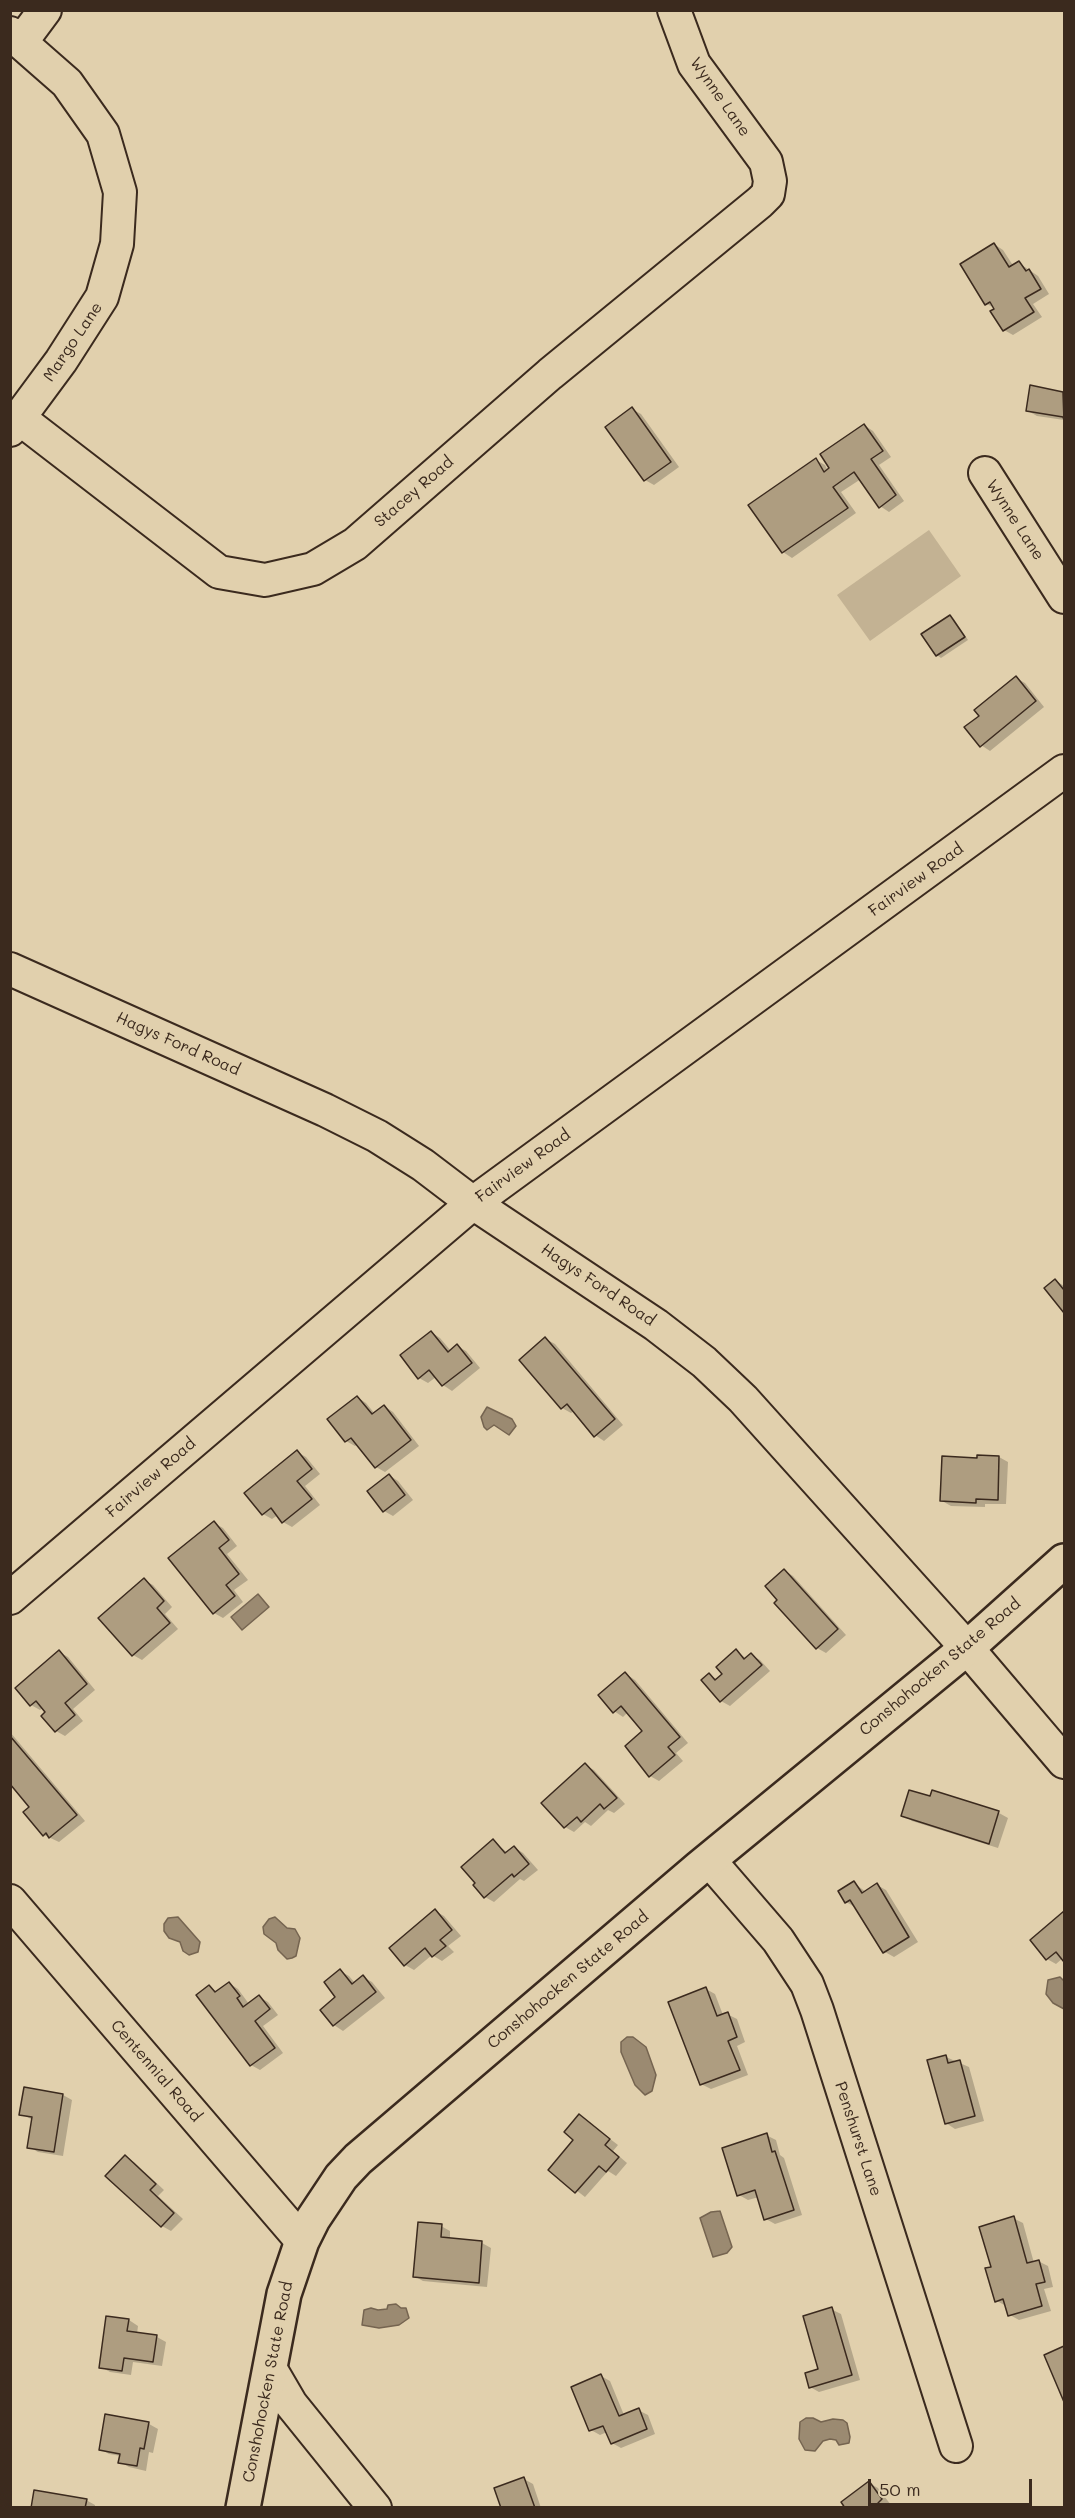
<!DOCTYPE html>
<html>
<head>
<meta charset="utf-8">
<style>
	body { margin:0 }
	#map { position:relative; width:1075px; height:2518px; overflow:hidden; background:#e1d0ad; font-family:Mali,sans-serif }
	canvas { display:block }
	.frame { position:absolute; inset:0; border:12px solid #3b2a1e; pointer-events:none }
	.scale { position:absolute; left:868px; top:2479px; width:164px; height:27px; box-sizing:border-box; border:3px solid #3b2a1e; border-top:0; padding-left:8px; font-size:18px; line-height:21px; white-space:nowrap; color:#3b2a1e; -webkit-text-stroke:4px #e1d0ad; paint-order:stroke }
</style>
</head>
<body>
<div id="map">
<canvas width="1075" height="2518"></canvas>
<div class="frame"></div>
<div class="scale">50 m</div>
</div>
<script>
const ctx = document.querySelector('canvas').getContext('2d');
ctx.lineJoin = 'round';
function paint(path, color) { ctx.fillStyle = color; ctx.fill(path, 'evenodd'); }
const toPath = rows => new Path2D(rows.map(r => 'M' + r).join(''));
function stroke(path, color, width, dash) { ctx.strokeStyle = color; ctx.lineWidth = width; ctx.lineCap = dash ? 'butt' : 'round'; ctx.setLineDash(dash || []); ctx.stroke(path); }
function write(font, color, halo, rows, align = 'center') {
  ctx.font = font + ' Mali,sans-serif'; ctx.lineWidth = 4.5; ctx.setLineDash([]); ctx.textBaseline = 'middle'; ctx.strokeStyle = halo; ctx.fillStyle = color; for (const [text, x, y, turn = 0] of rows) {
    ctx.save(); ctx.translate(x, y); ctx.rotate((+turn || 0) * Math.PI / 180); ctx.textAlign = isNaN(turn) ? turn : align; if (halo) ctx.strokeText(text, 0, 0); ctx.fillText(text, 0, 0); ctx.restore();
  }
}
paint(toPath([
	[929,530,961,576,870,641,837,595]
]), '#c3b293');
const water = toPath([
	[487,1407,512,1419,516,1426,509,1435,494,1425,487,1430,484,1427,481,1417,487,1407],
	[258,1594,269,1607,242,1630,231,1617,258,1594],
	[178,1917,200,1942,198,1952,189,1955,183,1951,180,1942,169,1938,164,1931,164,1924,168,1918,178,1917],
	[275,1917,287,1928,295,1929,300,1938,296,1956,292,1958,287,1959,278,1950,276,1943,264,1934,263,1927,269,1919,275,1917],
	[1060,1977,1064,1981,1064,2009,1053,2003,1046,1994,1048,1980,1060,1977],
	[627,2037,633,2037,646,2047,656,2075,652,2091,645,2095,635,2085,621,2052,621,2042,627,2037],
	[720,2211,732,2247,727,2253,713,2257,700,2218,711,2212,720,2211],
	[396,2304,401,2308,406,2308,409,2318,399,2325,379,2328,362,2325,364,2310,371,2308,378,2310,387,2309,388,2305,396,2304],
	[806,2418,813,2418,821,2422,833,2419,843,2420,847,2423,850,2437,849,2443,839,2445,836,2440,830,2439,823,2441,815,2451,805,2450,799,2439,800,2422,806,2418]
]);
paint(water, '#9b8a71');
stroke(water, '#756450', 1.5);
paint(toPath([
	[994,244,1003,250,1014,267,1019,263,1038,276,1049,294,1033,304,1042,317,1013,335,1004,330,996,309,987,304],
	[1063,393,1064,420,1037,416,1028,411],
	[632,409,641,414,679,467,654,485,645,480],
	[864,425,873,431,891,457,879,465,904,501,889,512,880,506,861,479,841,492,856,513,792,558,783,552,816,460,825,465,828,471],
	[950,616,954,619,968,640,941,658,937,655,924,634],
	[1016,678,1025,683,1044,707,990,751,981,745,981,716],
	[1055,1280,1064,1286,1064,1311,1046,1288],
	[431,1332,440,1338,451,1351,457,1346,466,1351,480,1368,452,1391,443,1385,436,1377,428,1383,419,1378],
	[546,1339,555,1344,623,1425,604,1441,595,1435,574,1411,571,1413,562,1408,521,1360],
	[357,1397,366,1403,375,1414,384,1406,393,1412,419,1446,385,1472,376,1467,358,1444,355,1446,346,1441,329,1419],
	[297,1452,306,1457,320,1474,305,1486,320,1505,292,1527,283,1522,278,1515,272,1519,263,1514],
	[978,1456,999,1457,1008,1462,1006,1504,985,1504,985,1507,951,1506,942,1501,978,1460],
	[389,1475,398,1481,413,1500,393,1516,384,1511,369,1491],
	[214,1523,223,1528,237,1546,227,1554,248,1580,234,1590,243,1602,223,1618,214,1613],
	[784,1570,793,1576,846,1635,826,1653,817,1648,779,1600],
	[144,1580,153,1585,172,1607,165,1614,178,1629,142,1660,133,1655],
	[736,1651,747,1659,751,1655,760,1660,770,1671,730,1706,721,1701,710,1675,718,1680,724,1675],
	[59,1652,68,1657,95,1690,73,1709,83,1721,65,1736,56,1731,43,1708,40,1710,31,1705,17,1688],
	[626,1674,635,1680,688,1743,676,1753,683,1761,659,1781,650,1776,644,1731,628,1712,623,1717,614,1711],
	[10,1732,85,1821,59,1842,44,1835,31,1807,10,1782],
	[585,1765,594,1770,625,1804,614,1813,608,1810,591,1826,585,1822,574,1832,565,1827,543,1803],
	[933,1792,999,1813,1008,1818,998,1848,912,1821,903,1815,931,1798],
	[493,1841,508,1853,514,1847,523,1853,538,1870,524,1881,520,1879,494,1902,485,1897],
	[854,1883,866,1892,877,1885,886,1890,918,1942,894,1957,885,1952,855,1907,846,1902],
	[435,1911,444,1916,461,1936,448,1946,454,1952,442,1961,432,1955,414,1970,405,1965],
	[1064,1913,1064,1960,1063,1958,1056,1964,1047,1959,1032,1940],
	[340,1971,349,1976,355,1983,363,1977,372,1982,385,1998,343,2031,334,2025,322,2010,337,1997],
	[229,1983,238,1989,249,2004,259,1997,268,2002,278,2015,263,2026,283,2053,260,2070,251,2065,209,1987,218,1992],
	[706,1989,715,1994,723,2015,727,2014,737,2019,745,2042,737,2046,748,2075,711,2089,701,2084],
	[946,2057,969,2067,984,2121,955,2129,946,2123],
	[25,2089,63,2095,72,2100,63,2156,38,2152,29,2147,33,2120,21,2114],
	[580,2116,618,2145,613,2151,627,2163,616,2176,608,2171,585,2197,550,2170,576,2140],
	[766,2135,776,2140,780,2155,784,2158,802,2215,775,2224,766,2219,759,2197,748,2200,739,2195],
	[125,2157,134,2162,164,2190,158,2196,183,2219,171,2231,162,2226,107,2176],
	[1013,2218,1023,2223,1034,2263,1038,2261,1048,2266,1053,2287,1044,2289,1051,2311,1019,2320,1010,2315,1006,2306,997,2301,993,2268],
	[441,2226,450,2231,450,2240,482,2243,491,2248,487,2287,423,2281,414,2276],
	[831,2309,841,2314,860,2380,819,2392,810,2387,820,2370],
	[129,2320,138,2326,137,2334,157,2337,166,2342,162,2366,133,2362,131,2375,110,2372,101,2367],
	[1064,2348,1064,2398,1046,2356],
	[601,2376,610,2381,624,2415,638,2410,648,2415,655,2434,621,2448,612,2443,607,2432,600,2435,591,2430],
	[149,2424,158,2429,153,2453,149,2452,146,2471,129,2467,120,2462,121,2456,109,2454,100,2449],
	[524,2479,533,2484,541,2508,502,2508],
	[869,2483,878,2488,891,2505,887,2508,847,2508],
	[86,2500,95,2505,95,2508,32,2508]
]), '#0003');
const building = toPath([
	[994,243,1009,267,1019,261,1026,271,1029,269,1041,289,1025,298,1034,312,1003,331,990,311,994,309,990,302,985,305,960,264,994,243],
	[1030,385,1063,392,1064,420,1063,417,1026,411,1030,385],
	[632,407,671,462,644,481,605,427,632,407],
	[864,424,883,451,871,459,896,495,879,508,854,472,833,487,848,508,782,553,748,505,816,458,824,472,829,468,820,454,864,424],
	[950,615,965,637,936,656,921,634,950,615],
	[1016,676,1036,701,980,747,964,727,979,716,974,710,1016,676],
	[1055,1279,1064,1290,1064,1313,1044,1288,1055,1279],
	[431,1331,448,1352,457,1344,472,1363,442,1386,429,1370,418,1379,400,1355,431,1331],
	[545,1337,615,1419,594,1437,567,1404,561,1409,519,1360,545,1337],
	[357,1396,372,1414,384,1405,411,1440,375,1468,351,1438,345,1442,327,1419,357,1396],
	[297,1450,312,1469,297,1481,312,1499,282,1523,271,1508,262,1515,244,1493,297,1450],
	[977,1455,999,1456,998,1500,976,1499,976,1503,940,1501,942,1456,977,1458,977,1455],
	[389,1474,405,1495,383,1512,367,1491,389,1474],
	[214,1521,229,1540,219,1548,239,1574,226,1585,235,1596,213,1614,168,1558,214,1521],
	[784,1569,838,1629,816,1649,774,1603,777,1600,765,1586,784,1569],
	[144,1578,164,1601,157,1608,170,1623,132,1656,98,1618,144,1578],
	[736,1649,744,1659,751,1653,762,1665,720,1702,701,1680,709,1673,715,1680,722,1674,716,1667,736,1649],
	[59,1650,87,1684,65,1703,75,1715,55,1732,41,1716,45,1712,36,1701,30,1706,15,1688,59,1650],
	[625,1672,680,1737,668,1747,675,1755,649,1777,625,1746,642,1731,621,1706,613,1713,598,1695,625,1672],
	[10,1736,77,1815,49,1838,46,1833,43,1836,23,1812,29,1807,10,1784,10,1736],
	[585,1763,617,1798,604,1809,600,1804,581,1822,577,1817,564,1828,541,1803,585,1763],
	[909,1790,930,1796,932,1790,999,1811,989,1844,901,1816,909,1790],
	[493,1839,505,1853,514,1846,529,1864,514,1877,512,1874,484,1898,473,1885,475,1883,461,1867,493,1839],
	[854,1881,862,1893,877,1883,909,1937,883,1953,850,1900,845,1903,838,1891,854,1881],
	[435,1909,452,1930,440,1940,446,1946,432,1957,425,1948,404,1966,389,1948,435,1909],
	[1064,1911,1064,1962,1056,1952,1046,1960,1030,1940,1064,1911],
	[340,1969,352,1984,363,1975,376,1992,333,2026,320,2010,335,1997,324,1982,340,1969],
	[229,1982,240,1996,237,1998,243,2007,259,1995,270,2009,255,2021,275,2048,250,2066,196,1995,209,1985,215,1992,229,1982],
	[706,1987,717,2016,728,2012,737,2037,728,2041,740,2070,700,2085,668,2002,706,1987],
	[946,2055,948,2063,960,2060,975,2116,945,2124,927,2060,946,2055],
	[24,2087,63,2094,54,2152,27,2148,32,2117,19,2115,24,2087],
	[579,2114,610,2139,605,2145,619,2157,606,2172,599,2166,575,2193,548,2170,573,2140,564,2132,579,2114],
	[767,2133,772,2152,775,2151,794,2210,764,2220,755,2190,737,2196,722,2148,767,2133],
	[125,2155,156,2184,150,2190,174,2213,161,2227,105,2176,125,2155],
	[1014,2216,1027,2263,1039,2260,1045,2282,1036,2284,1042,2306,1008,2316,1003,2299,995,2302,985,2268,991,2267,979,2227,1014,2216],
	[418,2222,442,2224,441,2237,482,2241,479,2283,413,2277,418,2222],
	[832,2307,852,2375,809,2388,805,2373,818,2369,803,2316,832,2307],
	[106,2316,129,2319,127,2331,157,2335,153,2362,124,2358,122,2371,99,2368,106,2316],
	[1064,2346,1064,2402,1044,2355,1064,2346],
	[601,2374,619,2416,639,2408,647,2429,611,2444,603,2426,589,2431,571,2387,601,2374],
	[105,2414,149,2422,144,2449,140,2448,137,2466,118,2463,120,2454,99,2450,105,2414],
	[524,2477,535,2508,501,2508,494,2488,524,2477],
	[869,2481,882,2499,878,2503,881,2508,845,2508,841,2502,869,2481],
	[34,2490,87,2499,85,2508,31,2508,34,2490]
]);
paint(building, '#ae9d80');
stroke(building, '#3b2a1e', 1.5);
const minor = toPath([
	[10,33,67,83,103,134,120,192,117,244,102,297,61,361,10,430],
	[22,41,45,10],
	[19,418,219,572,265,580,313,569,355,544,550,374,760,202,768,194,770,181,766,162,694,64,674,10],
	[985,473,1064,597],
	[10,969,325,1110,377,1136,423,1165,473,1203,656,1325,704,1362,743,1399,967,1648,1064,1762],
	[10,1598,473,1203,1064,771],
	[709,1860,778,1940,807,1984,817,2010,956,2446],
	[10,1901,302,2241],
	[270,2368,291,2404,375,2508]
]);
const major = toPath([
	[243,2508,284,2294,302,2241,313,2219,341,2177,358,2159,699,1868,967,1648,1064,1561]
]);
stroke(minor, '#3b2a1e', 36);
stroke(major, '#3b2a1e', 38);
stroke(minor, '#e1d0ad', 32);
stroke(major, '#e1d0ad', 33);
write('16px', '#3b2a1e', '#e1d0ad', [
	["Wynne Lane",720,97,55],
	["Margo Lane",73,342,-56],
	["Stacey Road",414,492,-41],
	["Wynne Lane",1015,520,57],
	["Fairview Road",916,880,-36],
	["Hagys Ford Road",178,1044,24],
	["Fairview Road",523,1166,-36],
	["Hagys Ford Road",598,1285,34],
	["Fairview Road",151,1478,-41],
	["Conshohocken State Road",940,1667,-40],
	["Conshohocken State Road",568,1980,-40],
	["Centennial Road",156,2071,49],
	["Penshurst Lane",858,2139,72],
	["Conshohocken State Road",268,2382,-79]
]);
</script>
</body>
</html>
